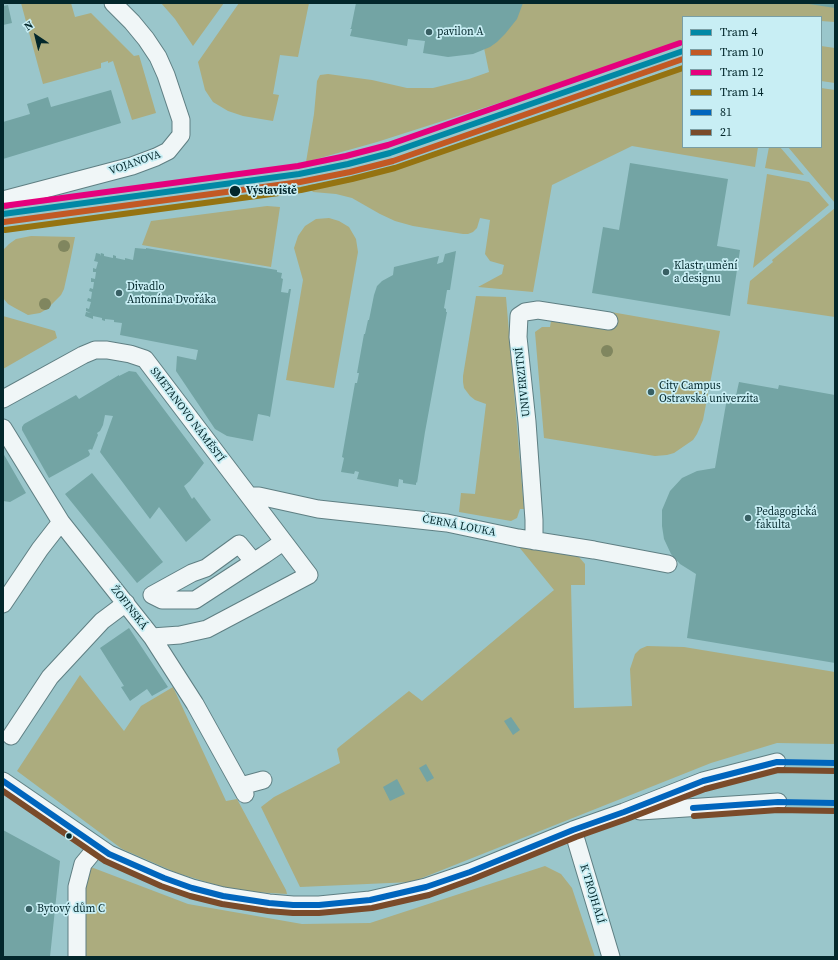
<!DOCTYPE html>
<html>
<head>
<meta charset="utf-8">
<style>
	body { margin:0 }
	#map { position:relative; width:838px; height:960px; overflow:hidden; background:#9ac6cb; font-family:"Source Serif 4",serif }
	canvas { display:block }
	.frame { position:absolute; inset:0; border:4px solid #03272b; pointer-events:none }
	.legend { position:absolute; left:682px; top:16px; width:140px; height:132px; box-sizing:border-box; background:#c8eef4; border:1px solid #799ea4; margin:0; padding:5px 7px; list-style:none; font-size:12px; color:#03272b }
	.legend li { display:flex; align-items:center; gap:8px; height:20px }
	.legend b { width:20px; border:1px solid #799ea4 }
	.north { position:absolute; left:16px; top:16px; width:40px; height:40px; -webkit-text-stroke:3px #c8eef4; paint-order:stroke; rotate:325deg; font-size:11px; font-weight:700; line-height:16px; text-align:center; color:#03272b }
	.north::after { content:''; display:block; margin:auto; width:14px; height:18px; background:#03272b; clip-path:polygon(50% 0,100% 100%,50% 72%,0 100%) }
</style>
</head>
<body>
<div id="map">
<canvas width="838" height="960"></canvas>
<div class="frame"></div>
<ul class="legend">
<li><b style="height:5px;background:#0188a5"></b>Tram 4</li>
<li><b style="height:5px;background:#c25924"></b>Tram 10</li>
<li><b style="height:5px;background:#e5007d"></b>Tram 12</li>
<li><b style="height:5px;background:#957311"></b>Tram 14</li>
<li><b style="height:5px;background:#0065bd"></b>81</li>
<li><b style="height:5px;background:#7a4b2a"></b>21</li>
</ul>
<div class="north">N</div>
</div>
<script>
const ctx = document.querySelector('canvas').getContext('2d');
ctx.lineJoin = 'round';
function paint(path, color) { ctx.fillStyle = color; ctx.fill(path, 'evenodd'); }
const toPath = rows => new Path2D(rows.map(r => 'M' + r).join(''));
function stroke(path, color, width, dash) { ctx.strokeStyle = color; ctx.lineWidth = width; ctx.lineCap = dash ? 'butt' : 'round'; ctx.setLineDash(dash || []); ctx.stroke(path); }
function write(font, color, halo, rows, align = 'center') {
  ctx.font = font + ' "Source Serif 4",serif'; ctx.lineWidth = 3.5; ctx.setLineDash([]); ctx.textBaseline = 'middle'; ctx.strokeStyle = halo; ctx.fillStyle = color; for (const [text, x, y, turn = 0] of rows) {
    ctx.save(); ctx.translate(x, y); ctx.rotate((+turn || 0) * Math.PI / 180); ctx.textAlign = isNaN(turn) ? turn : align; if (halo) ctx.strokeText(text, 0, 0); ctx.fillText(text, 0, 0); ctx.restore();
  }
}
paint(toPath([
	[21,3,71,3,75,17,91,13,134,56,139,55,156,113,132,120,113,61,108,63,108,61,101,63,101,68,43,84],
	[161,3,224,3,193,46,175,19],
	[239,3,309,3,298,57,280,55,273,94,279,95,273,121,243,116,228,111,213,102,205,90,198,62],
	[519,3,835,3,835,22,821,21,821,17,683,17,683,44,377,142,306,162,314,114,317,81,320,75,328,74,372,80,407,88,433,88,469,79,489,72,484,48],
	[821,46,835,48,835,83,821,81],
	[683,65,683,147,758,147,755,167,632,146,552,185,533,292,478,287,502,274,504,265,490,261,485,254,490,220,480,218,477,228,473,232,468,234,463,234,413,226,395,221,380,214,352,198,336,194,313,192,309,187,308,185,337,181,373,172,411,160],
	[821,88,835,90,835,203,788,147,821,147],
	[769,147,780,147,804,175,765,168],
	[767,174,809,182,829,205,753,268],
	[267,206,280,207,271,267,142,245,151,221],
	[835,208,835,317,747,304,750,281,773,262,772,260],
	[329,218,339,221,349,227,356,239,358,252,334,388,286,380,303,280,294,248,298,236,305,226,316,219],
	[31,236,75,237,70,262,64,289,61,295,47,309,40,313,28,315,15,308,8,304,3,298,3,250,9,244,16,239],
	[476,296,506,297,524,509,520,509,517,518,511,521,459,512,461,493,475,494,486,404,475,400,470,396,464,388,463,382,463,376],
	[611,312,720,331,703,420,697,434,693,440,674,453,667,455,655,456,544,438,535,332,542,327,550,327,551,321,608,330],
	[3,316,52,330,55,331,57,338,3,369],
	[519,547,573,555,579,557,585,564,585,585,571,585,574,708,632,706,630,669,635,654,640,649,647,646,684,647,835,672,835,744,777,743,711,763,412,882,300,887,261,807,274,797,340,763,337,749,339,747,409,691,422,701,554,590],
	[80,675,124,731,141,706,173,687,226,801,237,799,286,890,287,894,236,891,177,873,122,849,17,771],
	[83,864,188,904,302,924,370,923,545,866,561,874,572,888,595,957,77,957]
]), '#acac7e');
paint(toPath([
	[356,3,523,3,517,19,505,34,497,42,490,47,473,54,448,57,423,53,425,41,408,39,407,46,350,36,352,29,350,29,351,28],
	[810,3,835,3,835,8,809,4],
	[8,5,12,23,3,25,3,6],
	[111,90,121,123,3,159,3,122,30,114,27,104,48,97,51,107],
	[630,163,728,179,717,246,740,250,730,316,592,293,603,227,619,230],
	[135,248,146,249,146,248,277,270,277,272,282,273,281,278,283,279,281,292,288,293,289,289,291,289,270,417,268,416,258,414,253,441,227,436,215,429,176,371,177,356,196,360,198,350,120,335,122,323,114,322,114,320,105,319,105,321,102,320,102,318,93,316,93,319,85,316,86,312,91,313,86,311,86,308,89,309,91,302,87,301,88,298,91,299,92,292,89,291,90,288,93,289,94,282,91,282,91,278,95,279,96,272,93,272,93,268,96,269,98,262,94,261,95,258,98,259,95,258,96,253,100,254,100,256,101,253,104,254,104,256,113,258,113,255,116,256,116,258,125,260,125,258,133,260],
	[456,251,450,290,447,290,444,308,446,309,446,312,447,312,425,432,417,483,416,482,416,485,403,483,403,480,399,479,398,487,357,479,359,472,355,471,354,474,341,472,344,458,342,457,355,383,357,383,359,373,357,373,364,334,365,334,368,320,369,320,374,295,377,286,382,281,393,275,394,267,439,256,437,264,443,262,445,254],
	[129,371,136,372,204,463,190,481,184,486,192,499,194,497,211,520,186,542,159,507,150,519,100,452,113,416,105,415,103,425,100,431,97,433,98,435,92,450,91,449,88,450,90,454,89,456,49,478,22,430,22,427,24,424,76,395,79,399,119,375,119,376],
	[739,382,778,389,779,385,835,395,835,663,687,638,696,574,680,564,671,554,664,539,662,526,662,510,670,491,682,478,697,471,715,468,727,398,735,400],
	[3,453,26,493,10,502,3,501],
	[92,473,163,562,137,583,65,494],
	[129,628,168,687,152,696,147,689,130,701,121,687,124,686,100,648],
	[511,717,520,730,513,735,504,721],
	[426,764,434,778,427,782,419,768],
	[397,779,405,794,390,801,383,787],
	[3,830,60,861,50,957,3,957]
]), '#73a4a4');
const minor = toPath([
	[3,200,132,166,156,157,168,151,181,135,181,120,166,75,158,57,146,39,132,22,113,3],
	[3,399,83,355,95,350,107,350,130,354,145,359,309,575,207,629,180,635,152,637],
	[3,428,61,522,152,637,195,704,245,794],
	[249,496,259,496,318,509,447,523,518,538,594,550,668,564],
	[534,541,534,520,527,422,518,337,519,316,525,312,538,310,609,321],
	[253,561,239,544,206,568,192,573,152,595,162,600,195,600,264,555,283,542],
	[3,604,40,549,61,522],
	[11,736,50,677,102,621,126,603],
	[3,781,109,854,164,878,192,888,223,896,269,903,293,905,319,905,370,900,426,887,470,872,573,830,624,812,703,781,777,762],
	[241,786,263,780],
	[640,811,778,802],
	[573,830,611,957],
	[77,957,77,887,83,864,97,847]
]);
stroke(minor, '#5f7f83', 19);
stroke(minor, '#f0f6f7', 17);
stroke(toPath([
	[3,781,109,854,164,878,192,888,223,896,269,903,293,905,319,905,370,900,426,887,470,872,573,830,624,812,703,781,777,762,835,763],
	[693,808,778,802,835,803]
]), '#0065bd', 6);
stroke(toPath([
	[3,791,105,861,161,886,190,896,222,904,268,911,293,913,319,913,372,908,429,895,473,879,576,837,627,819,705,789,778,770,835,771],
	[694,816,778,810,835,811]
]), '#7a4b2a', 6);
stroke(toPath([
	[3,214,299,174,348,164,390,153,683,51]
]), '#0188a5', 6);
stroke(toPath([
	[4,222,300,182,350,172,393,161,683,59]
]), '#c25924', 6);
stroke(toPath([
	[3,206,298,166,346,156,388,145,680,43]
]), '#e5007d', 6);
stroke(toPath([
	[5,230,301,190,352,179,395,168,683,68]
]), '#957311', 6);
ctx.fillStyle = '#80865f';
for (const [x, y] of [
	[64,246],
	[45,304],
	[607,351]
]) { ctx.beginPath(); ctx.arc(x, y, 6, 0, 2 * Math.PI); ctx.fill(); }
for (const [x, y, r, color] of [
	[429,32,4,"#385f63"],
	[235,191,6,"#03272b"],
	[666,272,4,"#385f63"],
	[119,293,4,"#385f63"],
	[651,392,4,"#385f63"],
	[748,518,4,"#385f63"],
	[69,836,3.5,"#03272b"],
	[29,909,4,"#385f63"]
]) { const dot = new Path2D(); dot.arc(x, y, r, 0, 2 * Math.PI); ctx.fillStyle = color; ctx.fill(dot); stroke(dot, '#c8eef4', 1.5); }
write('11px', '#03272b', '#c8eef4', [
	["pavilon A",437,32],
	["Klastr umění",674,266],
	["a designu",674,279],
	["Divadlo",127,287],
	["Antonína Dvořáka",127,300],
	["City Campus",659,386],
	["Ostravská univerzita",659,399],
	["Pedagogická",756,512],
	["fakulta",756,525],
	["Bytový dům C",37,909]
], 'left');
write('11px', '#03272b', '#c8eef4', [
	["VOJANOVA",135,163,-19],
	["UNIVERZITNÍ",523,382,-96],
	["SMETANOVO NÁMĚSTÍ",187,415,53],
	["ČERNÁ LOUKA",459,526,11],
	["ŽOFINSKÁ",129,608,52],
	["K TROJHALÍ",592,894,73]
]);
write('bold 11px', '#03272b', '#c8eef4', [
	["Výstaviště",246,191]
], 'left');
</script>
</body>
</html>
